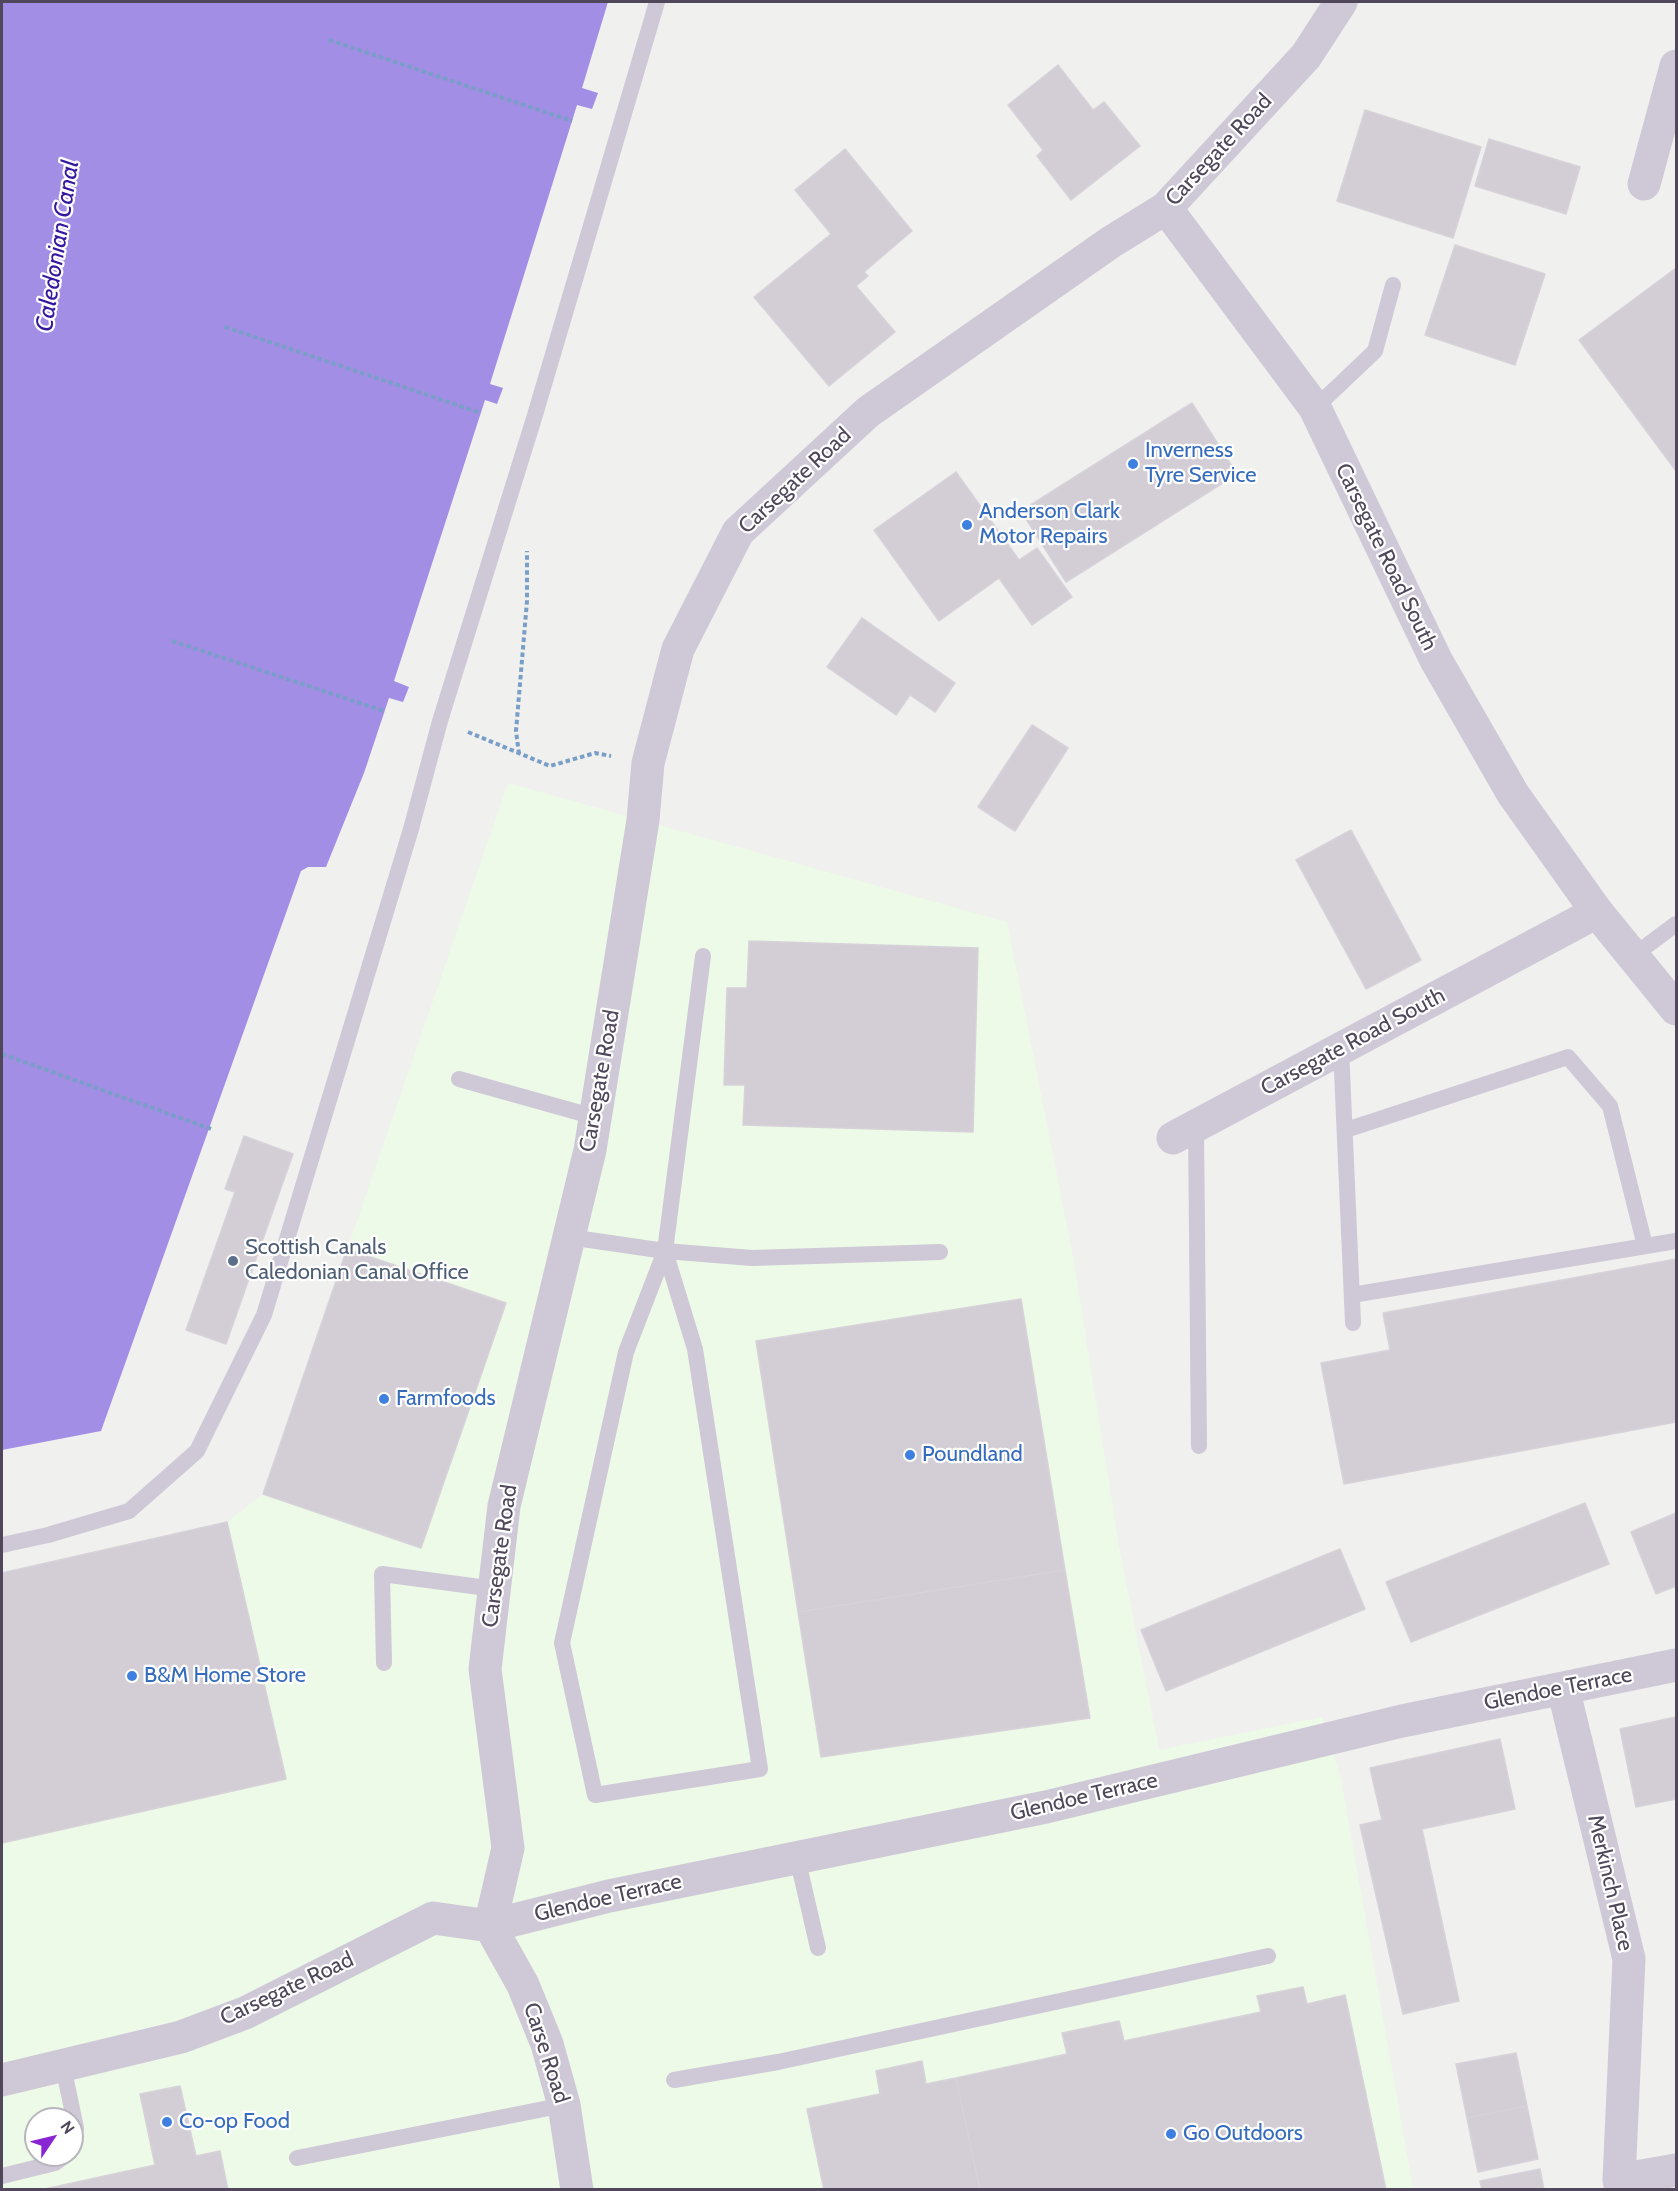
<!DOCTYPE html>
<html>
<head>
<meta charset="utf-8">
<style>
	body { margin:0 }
	#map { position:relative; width:1678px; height:2191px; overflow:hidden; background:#f0f0ee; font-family:Cabin,sans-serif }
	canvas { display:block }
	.frame { position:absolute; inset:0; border:3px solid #50475a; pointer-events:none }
	.north { position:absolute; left:24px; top:2107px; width:60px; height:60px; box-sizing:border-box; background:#fff; border:2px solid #b9b5bd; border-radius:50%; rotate:55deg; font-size:16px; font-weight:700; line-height:24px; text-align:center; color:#50475a }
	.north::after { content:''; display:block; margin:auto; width:21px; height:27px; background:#8a25d3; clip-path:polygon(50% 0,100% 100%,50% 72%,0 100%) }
</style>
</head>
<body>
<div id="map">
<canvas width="1678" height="2191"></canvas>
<div class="frame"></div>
<div class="north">N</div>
</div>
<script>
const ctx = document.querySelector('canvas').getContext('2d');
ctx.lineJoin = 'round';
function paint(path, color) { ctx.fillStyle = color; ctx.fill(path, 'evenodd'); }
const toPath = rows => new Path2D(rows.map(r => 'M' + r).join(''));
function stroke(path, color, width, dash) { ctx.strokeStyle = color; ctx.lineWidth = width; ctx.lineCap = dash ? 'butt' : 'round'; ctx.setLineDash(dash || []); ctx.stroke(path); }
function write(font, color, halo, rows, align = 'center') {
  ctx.font = font + ' Cabin,sans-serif'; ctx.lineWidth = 4.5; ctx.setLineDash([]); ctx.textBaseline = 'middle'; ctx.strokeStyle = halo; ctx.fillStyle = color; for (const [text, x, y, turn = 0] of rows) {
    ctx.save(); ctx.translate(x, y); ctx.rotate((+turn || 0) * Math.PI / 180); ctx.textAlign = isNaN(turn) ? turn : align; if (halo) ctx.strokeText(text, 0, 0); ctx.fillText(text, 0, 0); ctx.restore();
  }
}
paint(toPath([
	[508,783,1007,922,1073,1257,1119,1547,1159,1750,1322,1717,1341,1779,1413,2189,2,2189,2,1573,227,1522,263,1494],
	[36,2119,72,2119,72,2155,36,2155]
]), '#edfae7');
paint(toPath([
	[2,2,608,2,582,88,598,93,592,109,577,105,490,384,503,388,497,404,485,400,394,681,409,687,403,702,389,698,364,773,326,867,308,867,301,871,101,1431,2,1450]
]), '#a28ee5');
const building = toPath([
	[1058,65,1093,110,1104,102,1140,146,1071,200,1037,156,1043,150,1008,105,1058,65],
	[1365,110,1481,147,1453,238,1337,201,1365,110],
	[1489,139,1580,167,1566,214,1475,186,1489,139],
	[845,149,912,231,864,272,868,276,856,286,895,332,829,386,754,297,831,234,795,190,845,149],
	[1455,245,1545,274,1515,365,1425,335,1455,245],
	[1676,268,1676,471,1579,340,1676,268],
	[1192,403,1237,474,1066,582,1021,511,1192,403],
	[956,472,1019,560,1037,548,1072,597,1032,625,999,578,939,621,874,530,956,472],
	[862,618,955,683,935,712,910,695,896,715,827,667,862,618],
	[1032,725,1068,748,1015,831,978,807,1032,725],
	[1351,830,1421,960,1366,989,1296,860,1351,830],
	[749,941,978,948,973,1132,743,1125,745,1085,724,1085,727,988,747,988,749,941],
	[244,1136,293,1154,226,1344,186,1330,235,1192,225,1189,244,1136],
	[347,1249,506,1303,421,1548,263,1494,347,1249],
	[1676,1259,1676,1422,1344,1484,1321,1363,1390,1350,1383,1313,1676,1259],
	[1021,1299,1065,1570,798,1612,756,1341,1021,1299],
	[1585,1503,1609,1564,1411,1642,1386,1582,1585,1503],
	[1676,1513,1676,1586,1656,1594,1631,1532,1676,1513],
	[227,1522,286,1779,2,1843,2,1573,227,1522],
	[1340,1549,1365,1609,1166,1691,1141,1630,1340,1549],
	[1065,1570,1090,1718,821,1757,798,1612,1065,1570],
	[1676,1717,1676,1799,1636,1807,1620,1729,1676,1717],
	[1500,1739,1515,1809,1422,1829,1459,2001,1403,2014,1360,1825,1382,1820,1370,1768,1500,1739],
	[1303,1987,1307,2004,1345,1995,1386,2190,980,2190,956,2078,1067,2054,1062,2033,1119,2021,1124,2041,1261,2012,1257,1996,1303,1987],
	[1516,2053,1527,2106,1467,2118,1456,2064,1516,2053],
	[922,2061,926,2084,956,2078,980,2190,824,2190,807,2109,880,2094,876,2071,922,2061],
	[180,2086,196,2156,220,2151,228,2190,40,2190,155,2165,140,2094,180,2086],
	[1527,2106,1538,2159,1478,2172,1467,2118,1527,2106],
	[1540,2169,1544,2190,1482,2190,1480,2181,1540,2169]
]);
paint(building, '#d3ced5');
stroke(building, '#d7d2d9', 1.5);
stroke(toPath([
	[329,40,572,121],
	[225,327,481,413],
	[172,641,384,711],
	[468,732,550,766,595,753,611,756],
	[519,754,516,731,527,601,527,551],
	[2,1054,211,1129]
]), '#799ec7', 4, [4.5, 3]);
stroke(toPath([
	[1315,408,1375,351,1393,285],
	[1633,956,1676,924],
	[1341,1048,1353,1323],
	[459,1079,595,1117],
	[1196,1126,1199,1446],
	[1346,1130,1568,1057,1610,1106,1645,1246],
	[569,1237,665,1251,752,1258,940,1252],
	[665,1251,695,1349,760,1769,595,1795,562,1643,626,1352,665,1251,703,956],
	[1352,1295,1676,1241],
	[2,1545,48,1535,129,1511,197,1451,264,1315,411,829,440,721,535,415,657,2],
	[384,1663,382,1574,495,1589],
	[797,1857,818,1948],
	[63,2066,76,2128,72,2148],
	[674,2080,778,2062,1268,1956],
	[297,2158,564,2105],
	[2,2176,55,2163,66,2155]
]), '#cfc8d7', 16);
stroke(toPath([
	[1644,184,1676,66],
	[1166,208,1315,408,1436,660,1513,794,1597,912,1676,1009],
	[1173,1138,1597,912],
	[1563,1688,1629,1959,1619,2180,1621,2190],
	[490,1926,508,1848,485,1669,504,1506,590,1150,643,820,648,763,678,649,738,532,868,412,1111,242,1166,208,1306,56,1341,2],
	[490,1926,523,1985,547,2044,564,2105,577,2190],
	[2,2080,181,2037,245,2013,433,1918,490,1926,609,1896,1046,1807,1402,1721,1676,1665],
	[1619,2180,1676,2170]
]), '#cfc8d7', 33);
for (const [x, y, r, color] of [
	[1133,464,6,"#3f7fe0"],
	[967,525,6,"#3f7fe0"],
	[233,1261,6,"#5c6f8a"],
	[384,1399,6,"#3f7fe0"],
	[910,1455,6,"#3f7fe0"],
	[132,1676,6,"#3f7fe0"],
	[167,2122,6,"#3f7fe0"],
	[1171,2134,6,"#3f7fe0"]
]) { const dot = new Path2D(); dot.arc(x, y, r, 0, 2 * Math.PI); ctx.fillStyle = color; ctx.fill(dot); stroke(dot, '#fff', 2); }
write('22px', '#50475a', '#fff', [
	["Carsegate Road",1219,150,-47],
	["Carsegate Road",795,481,-43],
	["Carsegate Road South",1386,557,64],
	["Carsegate Road South",1353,1042,-28],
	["Carsegate Road",600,1081,-80],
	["Carsegate Road",500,1556,-82],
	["Glendoe Terrace",1558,1689,-11],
	["Glendoe Terrace",1084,1797,-13],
	["Merkinch Place",1610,1883,77],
	["Glendoe Terrace",608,1898,-13],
	["Carsegate Road",287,1989,-25],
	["Carse Road",546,2053,72]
]);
write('22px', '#366cbe', '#fff', [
	["Inverness",1145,451],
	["Tyre Service",1145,476],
	["Anderson Clark",979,512],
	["Motor Repairs",979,537],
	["Farmfoods",396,1399],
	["Poundland",922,1455],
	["B&M Home Store",144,1676],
	["Co-op Food",179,2122],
	["Go Outdoors",1183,2134]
], 'left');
write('22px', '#4e5e75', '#fff', [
	["Scottish Canals",245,1248],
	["Caledonian Canal Office",245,1273]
], 'left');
write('italic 24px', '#35169e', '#fff', [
	["Caledonian Canal",58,246,-81]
]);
</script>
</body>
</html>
